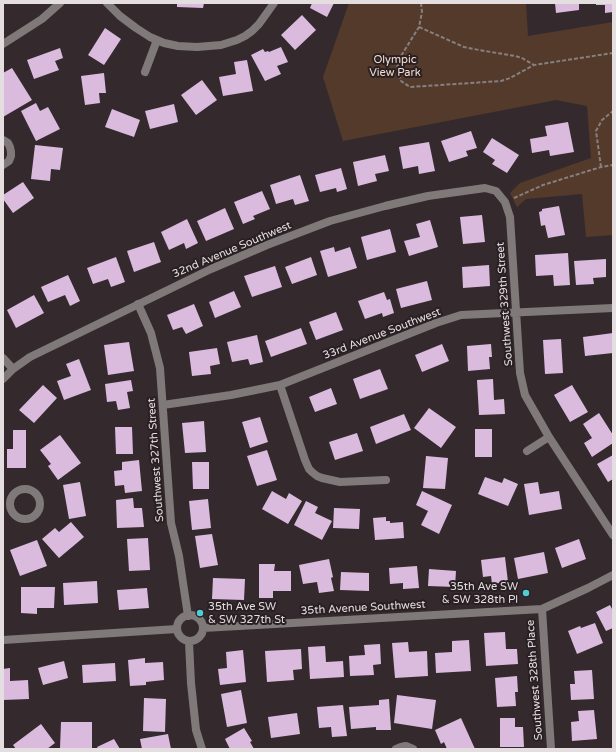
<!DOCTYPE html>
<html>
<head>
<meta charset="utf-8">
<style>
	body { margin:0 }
	#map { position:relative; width:616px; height:752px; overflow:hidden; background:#342a2e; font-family:"Varela Round",sans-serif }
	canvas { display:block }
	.frame { position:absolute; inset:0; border:4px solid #e5dee1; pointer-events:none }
</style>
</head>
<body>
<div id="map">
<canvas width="616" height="752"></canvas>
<div class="frame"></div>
</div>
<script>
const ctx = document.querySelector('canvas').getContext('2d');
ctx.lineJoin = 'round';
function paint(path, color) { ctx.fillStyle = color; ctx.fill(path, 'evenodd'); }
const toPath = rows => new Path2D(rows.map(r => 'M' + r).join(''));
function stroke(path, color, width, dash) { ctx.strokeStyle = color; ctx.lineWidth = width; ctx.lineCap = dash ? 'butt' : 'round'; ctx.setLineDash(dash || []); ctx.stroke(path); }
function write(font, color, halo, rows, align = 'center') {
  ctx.font = font + ' "Varela Round",sans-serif'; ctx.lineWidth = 4; ctx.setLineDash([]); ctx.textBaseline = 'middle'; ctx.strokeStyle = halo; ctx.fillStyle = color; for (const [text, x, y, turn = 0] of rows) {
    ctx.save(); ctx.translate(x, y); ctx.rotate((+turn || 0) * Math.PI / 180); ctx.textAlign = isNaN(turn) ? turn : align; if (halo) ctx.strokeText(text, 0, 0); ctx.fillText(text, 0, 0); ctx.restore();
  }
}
paint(toPath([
	[349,3,526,3,528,36,613,22,613,235,586,237,582,194,526,199,517,207,510,193,520,183,591,158,587,106,556,100,343,141,323,77]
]), '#543a2a');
paint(toPath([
	[177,3,204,3,203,8,177,7],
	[312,3,334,3,327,17,310,8],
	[555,3,579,3,579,10,556,13],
	[596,3,613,3,613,12,605,13,605,5,596,5],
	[302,15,316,30,295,50,281,35],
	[105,28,121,39,104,65,88,55],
	[281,47,288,62,277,66,281,74,265,81,251,55,263,49,265,52,268,51,269,52],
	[60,48,63,58,55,61,59,70,34,79,27,60],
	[247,60,253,91,223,96,219,77,236,74,234,62],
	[12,68,32,100,3,117,3,73],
	[104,73,106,93,99,93,100,103,85,105,81,76],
	[202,80,217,100,196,115,181,95],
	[36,103,40,111,48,107,60,129,36,141,21,111],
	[174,104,178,122,150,129,145,111],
	[112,109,140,120,134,137,105,127],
	[568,122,574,152,550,156,549,150,532,153,530,139,547,136,545,126],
	[471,131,477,148,466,151,468,156,449,162,441,141],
	[492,138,519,155,507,173,492,164,495,160,483,152],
	[429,142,435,171,419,174,418,166,403,169,399,147],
	[35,145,63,148,60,170,51,169,50,181,31,179],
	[385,155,389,171,375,174,377,181,358,186,353,162],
	[341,168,347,189,337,192,336,188,320,192,315,175],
	[300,175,309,201,295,205,293,199,276,204,270,185],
	[23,182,34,198,13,213,3,199,3,195],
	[262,191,270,209,253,216,255,219,243,224,234,202],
	[559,206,565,235,548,238,545,225,541,226,539,212,542,211,542,209],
	[225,208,234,229,206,241,197,221],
	[482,215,485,242,463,244,460,217],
	[187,219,198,243,186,249,184,243,169,250,161,232],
	[430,220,438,247,409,256,404,241,420,237,416,224],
	[390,229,396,252,367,260,361,237],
	[154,242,161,262,134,272,127,251],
	[334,247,335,252,350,247,357,268,328,277,320,251],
	[568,253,570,285,554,286,553,275,536,276,535,255],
	[116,257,125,282,111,287,108,279,93,284,87,268],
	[311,257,317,275,292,284,285,267],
	[606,259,606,277,593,278,594,284,576,285,574,261],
	[489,265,490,286,463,288,462,267],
	[275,266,282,287,252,297,244,276],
	[68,275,80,301,70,306,65,295,48,302,41,287],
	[427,281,432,300,401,308,396,289],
	[234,291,241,307,215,318,209,302],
	[384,292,387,300,390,299,394,313,383,317,382,313,365,319,358,301],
	[34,295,44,313,16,328,7,310],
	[194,304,203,326,186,334,182,327,173,330,167,315],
	[336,312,343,330,316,340,309,322],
	[301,328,307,344,271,357,265,341],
	[613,333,613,353,585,356,583,337],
	[257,335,263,362,250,365,248,359,232,362,227,342],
	[561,339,563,373,545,374,543,340],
	[129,342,134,371,108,375,104,345],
	[442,344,449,361,422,372,415,355],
	[491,344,492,357,489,357,490,369,468,371,467,346],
	[217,348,220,364,210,366,211,374,192,376,189,352],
	[79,359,91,390,64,400,57,381,71,376,66,364],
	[380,369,388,389,360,399,353,379],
	[493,379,494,400,504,399,505,414,479,415,477,380],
	[131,380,133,391,127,392,130,408,118,410,116,401,107,402,105,384],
	[43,385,57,398,34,423,19,410],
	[572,385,588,412,570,422,554,395],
	[331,388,337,404,315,412,309,397],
	[429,408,456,427,441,448,414,428],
	[599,413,613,435,613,443,592,457,584,443,592,438,583,424],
	[404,414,411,430,376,444,370,427],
	[260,417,268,442,250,448,242,422],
	[204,421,206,452,185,453,182,423],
	[115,427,132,427,133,454,116,454],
	[475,429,492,429,492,457,475,457],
	[13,430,26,430,26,468,7,468,7,449,13,449],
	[357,433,363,451,335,460,329,442],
	[60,435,81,463,58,480,48,466,51,464,40,450],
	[267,450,277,480,257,486,247,456],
	[613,455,613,479,608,482,597,464],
	[426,456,448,458,445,489,423,488],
	[139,460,142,491,125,493,124,485,115,486,114,471,122,470,122,462],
	[192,462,209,462,209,489,193,489],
	[485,477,502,483,504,478,518,484,508,506,478,494],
	[80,482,86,516,69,519,63,485],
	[538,482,540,494,559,491,562,509,529,515,524,484],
	[272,491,286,499,289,493,302,501,288,524,262,509],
	[422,491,452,505,439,534,421,525,428,511,416,505],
	[133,498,134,508,142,508,144,527,117,528,116,500],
	[208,499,211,528,192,530,189,501],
	[306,501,318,507,315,513,332,521,322,540,294,525],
	[334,508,360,509,359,529,333,528],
	[386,517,386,521,390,521,390,523,403,522,404,538,375,540,373,518],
	[71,522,84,537,59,558,42,539,55,528,59,532],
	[212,534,218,565,200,568,195,536],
	[148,538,150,570,129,571,127,539],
	[579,539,586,559,562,568,555,548],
	[37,540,47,566,20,576,10,550],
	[544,552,548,573,518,579,514,558],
	[505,557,508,582,492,584,491,576,483,577,481,560],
	[329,559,333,577,331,578,334,591,319,593,317,582,303,584,299,565],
	[259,564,275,564,274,571,291,571,291,591,273,591,273,598,259,598],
	[417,566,419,588,403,589,403,583,390,584,389,568],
	[429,569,456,571,455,587,428,586],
	[341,572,369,573,369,591,340,590],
	[213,578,245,579,244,600,212,599],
	[97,581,98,603,64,605,63,583],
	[21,587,55,587,54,608,37,608,37,614,21,613],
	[147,588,149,608,119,610,117,590],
	[610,605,612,609,613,608,613,628,606,631,596,612],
	[595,623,603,643,577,654,568,631,580,626,581,628],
	[505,632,506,649,517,649,518,664,486,666,484,633],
	[469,640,471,671,436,673,435,653,452,652,452,641],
	[408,642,409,652,427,651,428,676,395,678,392,643],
	[380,644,381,664,373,665,374,675,350,676,349,656,365,655,364,645],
	[325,646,326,662,343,661,344,677,310,679,308,647],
	[301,649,302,669,293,670,294,680,267,682,265,651],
	[243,650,246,682,220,685,218,669,227,668,226,652],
	[145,658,145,663,163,662,164,680,146,682,146,685,130,686,128,660],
	[64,661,68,678,43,685,38,668],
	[115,663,116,681,83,683,82,665],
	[10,668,10,681,28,680,29,699,3,700,3,669],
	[592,670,594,699,571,700,570,684,575,684,574,671],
	[517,676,518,692,515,692,516,706,497,707,495,678],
	[241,690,247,723,227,727,221,694],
	[397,695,436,700,432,729,394,723],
	[144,698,166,699,165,732,143,731],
	[389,699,391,730,376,730,376,727,351,729,349,707,379,705,379,700],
	[343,705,347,736,332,737,331,727,319,728,317,707],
	[594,710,597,739,572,741,571,722,579,721,578,711],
	[297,713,300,734,271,738,268,717],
	[461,718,475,749,447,749,444,742,441,744,435,730],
	[500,718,515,718,515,727,523,727,524,747,500,747],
	[61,722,92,722,92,749,60,748],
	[41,724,55,743,47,749,16,749,13,745],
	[244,728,252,741,250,742,254,749,230,749,225,739],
	[168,734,171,749,142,749,140,739],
	[114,739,120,749,98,749,97,747]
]), '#dabbde');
stroke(toPath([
	[421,3,422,12,419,27,401,56,397,67,401,81,410,87,501,81,510,78,534,65,613,53],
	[419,27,464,47,479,50,515,56,522,58,534,65],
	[601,167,596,131,602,120,613,111],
	[514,198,543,185,601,167,613,165]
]), '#877f82', 2, [4, 2]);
stroke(toPath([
	[107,3,120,16,136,28,150,37,164,43,178,46,197,47,221,45,237,40,245,36,252,31,259,24,274,3],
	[3,44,42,19,60,3],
	[145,72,157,40],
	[3,140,8,143,10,147,11,152,11,156,9,161,3,165],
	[138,304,151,333,160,368,171,523,179,556,188,616],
	[3,358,13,369],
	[3,379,13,369,30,357,211,269,267,245,330,221,385,206,428,196,485,188,496,191,505,202,510,217,520,373,525,395,549,437,613,535],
	[280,385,305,460,309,469,312,472,317,476,322,478,340,482,386,480],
	[163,405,231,395,280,385,436,323,461,315,613,308],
	[527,451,549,437],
	'10 504a15 15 0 1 1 30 0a15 15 0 1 1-30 0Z',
	[542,609,551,749],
	'177 628a13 13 0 1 1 26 0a13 13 0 1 1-26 0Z',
	[203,628,542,609,588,588,613,575],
	[3,640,177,629],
	[189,642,191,683,196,730,202,749],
	[396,749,401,747,406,746,413,749]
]), '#7f7a79', 8);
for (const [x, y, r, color] of [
	[526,593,4,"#51ccd5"],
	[200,613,4,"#51ccd5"]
]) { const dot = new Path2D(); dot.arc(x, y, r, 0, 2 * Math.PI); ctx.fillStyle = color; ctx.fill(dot); stroke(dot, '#292024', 1.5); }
write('11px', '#f7ddcd', '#292024', [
	["Olympic",395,60],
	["View Park",395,73]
]);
write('11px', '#e5dee1', '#292024', [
	["32nd Avenue Southwest",232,250,-23],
	["Southwest 329th Street",505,304,-94],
	["33rd Avenue Southwest",382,334,-21],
	["Southwest 327th Street",156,460,-94],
	["35th Avenue Southwest",363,608,-3],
	["Southwest 328th Place",535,680,-94]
]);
write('11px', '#e5dee1', '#292024', [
	["35th Ave SW",518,587],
	["& SW 328th Pl",518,600],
	["35th Ave SW",208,607,"left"],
	["& SW 327th St",208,620,"left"]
], 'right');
</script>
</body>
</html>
